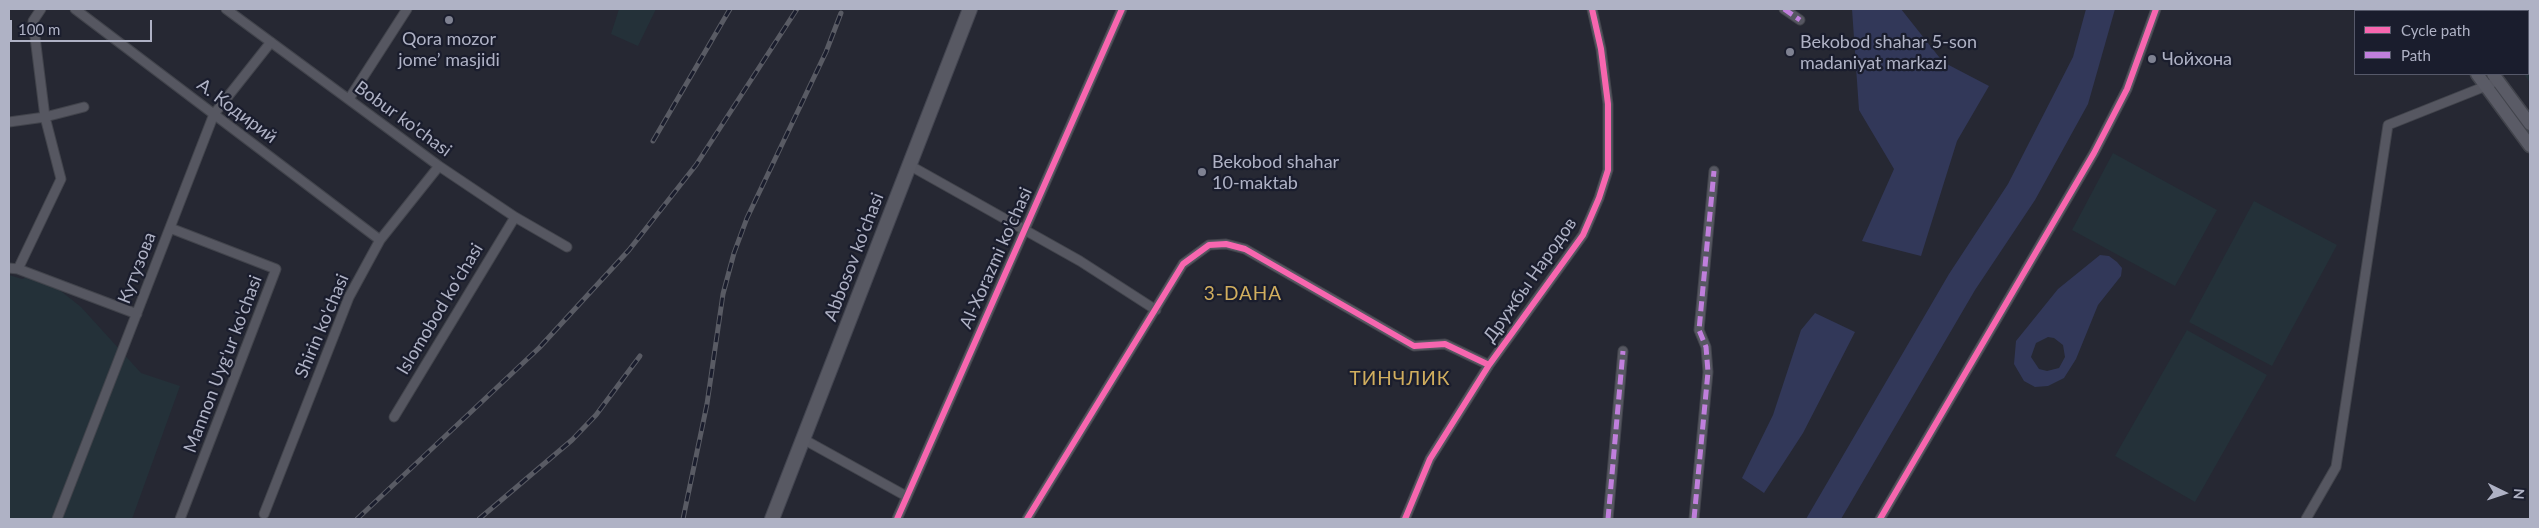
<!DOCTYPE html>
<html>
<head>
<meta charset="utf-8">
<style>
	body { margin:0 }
	#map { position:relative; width:2539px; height:528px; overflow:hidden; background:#262833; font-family:Lato,sans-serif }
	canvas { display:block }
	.frame { position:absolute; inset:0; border:10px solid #afb2c5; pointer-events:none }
	.legend { position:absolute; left:2354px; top:10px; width:175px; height:65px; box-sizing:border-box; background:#1a1d2d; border:1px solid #56596a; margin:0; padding:6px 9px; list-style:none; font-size:15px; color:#afb2c5 }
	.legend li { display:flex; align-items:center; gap:10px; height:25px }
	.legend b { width:25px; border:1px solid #56596a }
	.north { position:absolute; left:2479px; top:468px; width:50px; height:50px; -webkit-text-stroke:4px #1a1d2d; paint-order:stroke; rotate:94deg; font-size:14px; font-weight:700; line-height:20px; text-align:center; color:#afb2c5 }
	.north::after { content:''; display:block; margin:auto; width:18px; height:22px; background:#afb2c5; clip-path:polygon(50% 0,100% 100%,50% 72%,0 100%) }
	.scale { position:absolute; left:10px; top:20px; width:142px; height:22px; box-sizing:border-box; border:2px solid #afb2c5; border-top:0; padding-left:6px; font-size:15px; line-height:18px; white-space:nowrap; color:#afb2c5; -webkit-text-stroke:4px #1a1d2d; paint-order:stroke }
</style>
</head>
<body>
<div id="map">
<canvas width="2539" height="528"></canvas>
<div class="frame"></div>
<ul class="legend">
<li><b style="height:6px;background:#f766af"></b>Cycle path</li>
<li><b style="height:6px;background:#c07fdc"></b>Path</li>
</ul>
<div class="north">N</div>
<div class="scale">100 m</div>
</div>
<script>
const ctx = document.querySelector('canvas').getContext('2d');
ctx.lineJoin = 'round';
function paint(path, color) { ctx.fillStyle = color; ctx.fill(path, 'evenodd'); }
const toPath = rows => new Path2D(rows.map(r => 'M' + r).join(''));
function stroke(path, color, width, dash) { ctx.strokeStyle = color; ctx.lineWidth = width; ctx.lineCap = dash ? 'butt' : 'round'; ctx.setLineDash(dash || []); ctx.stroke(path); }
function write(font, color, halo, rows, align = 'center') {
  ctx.font = font + ' Lato,sans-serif'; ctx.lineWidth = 4.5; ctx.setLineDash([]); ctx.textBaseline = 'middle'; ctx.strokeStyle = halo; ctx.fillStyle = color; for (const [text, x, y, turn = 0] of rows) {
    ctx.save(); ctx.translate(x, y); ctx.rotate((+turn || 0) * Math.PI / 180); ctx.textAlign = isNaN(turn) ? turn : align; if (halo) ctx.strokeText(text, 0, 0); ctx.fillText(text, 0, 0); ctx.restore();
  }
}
paint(toPath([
	[619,9,656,9,638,46,611,34],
	[2530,16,2530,83,2524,74,2528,74,2528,22],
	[2113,153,2217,210,2175,286,2072,230],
	[2254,201,2337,245,2272,366,2189,322],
	[38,273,81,307,141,373,180,386,132,519,9,519,9,275,22,279],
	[2187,330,2267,375,2195,502,2115,456]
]), '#243139');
paint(toPath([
	[1852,9,1901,9,1943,62,1989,86,1957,141,1921,256,1862,241,1894,169,1859,110],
	[2086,9,2115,9,2088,104,2035,200,1975,290,1841,519,1806,519,1949,274,2008,184,2073,57],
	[2100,255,2109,256,2117,262,2122,268,2121,276,2098,305,2076,359,2064,378,2048,386,2035,387,2024,381,2014,364,2016,341,2058,289],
	[2048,337,2054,338,2063,345,2065,357,2059,368,2047,371,2039,369,2031,357,2036,343],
	[1815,313,1855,332,1803,433,1764,493,1742,478,1773,415,1801,330]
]), '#323859');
const minor = toPath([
	[75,9,380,240],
	[226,9,439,166,515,217,567,247],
	[1784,9,1800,20],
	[349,99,407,9],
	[9,122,45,117,84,107],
	[909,165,1080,261,1156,310],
	[170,228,276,269,180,519],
	[9,268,18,269,137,314],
	[18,269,61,179,45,117,33,21,41,9],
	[394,417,515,217],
	[803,439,906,496],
	[264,514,349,297,380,240,439,166],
	[57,519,214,114,271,42],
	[897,519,1122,9],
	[1027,519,1183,264,1209,245,1226,244,1245,249,1414,346,1445,344,1489,365],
	[1405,519,1430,459,1489,365,1583,235,1599,198,1608,170,1608,104,1601,49,1592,9],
	[1608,519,1623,351],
	[1694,519,1708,372,1706,347,1699,330,1714,171],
	[1880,519,2094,153,2127,89,2156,9],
	[2306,519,2336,467,2388,125,2491,84]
]);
const secondary = toPath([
	[2430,9,2432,11],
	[2445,9,2447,11],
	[2477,74,2530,146],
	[2493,74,2530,124]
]);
const primary = toPath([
	[772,519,970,9]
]);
stroke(minor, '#42444c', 11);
stroke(secondary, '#42444c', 15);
stroke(primary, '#434550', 16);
stroke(minor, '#565761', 9);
stroke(secondary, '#5a5b66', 12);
stroke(primary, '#585963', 14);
const rail = toPath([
	[653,141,730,9],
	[357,519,539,348,629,250,696,165,797,9],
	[479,519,572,440,596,415,640,356],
	[683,519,707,404,723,294,734,253,747,218,826,52,841,13]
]);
stroke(rail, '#595b64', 5);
stroke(rail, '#1a1d2d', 3, [9]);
stroke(toPath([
	[1784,9,1800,20],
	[1608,519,1623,351],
	[1694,519,1708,372,1706,347,1699,330,1714,171]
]), '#c07fdc', 5, [10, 5]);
stroke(toPath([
	[897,519,1122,9],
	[1027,519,1183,264,1209,245,1226,244,1245,249,1414,346,1445,344,1489,365],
	[1405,519,1430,459,1489,365,1583,235,1599,198,1608,170,1608,104,1601,49,1592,9],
	[1880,519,2094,153,2127,89,2156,9]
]), '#f766af', 6);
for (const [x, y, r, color] of [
	[449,20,5,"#7f8292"],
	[1790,52,5,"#7f8292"],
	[2152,59,5,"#7f8292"],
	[1202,172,5,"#7f8292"]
]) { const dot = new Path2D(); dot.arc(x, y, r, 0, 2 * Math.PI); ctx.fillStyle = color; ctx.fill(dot); stroke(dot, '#1a1d2d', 2); }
write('18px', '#afb2c5', '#1a1d2d', [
	["Qora mozor",449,39,"center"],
	["jome’ masjidi",449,60,"center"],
	["Bekobod shahar 5-son",1800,42],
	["madaniyat markazi",1800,63],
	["Чойхона",2162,59],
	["Bekobod shahar",1212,162],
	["10-maktab",1212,183]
], 'left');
write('18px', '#afb2c5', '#1a1d2d', [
	["А. Кодирий",237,111,37],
	["Bobur ko'chasi",403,119,36],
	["Abbosov ko'chasi",854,257,-69],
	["Al-Xorazmi ko'chasi",996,258,-66],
	["Кутузова",137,268,-69],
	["Дружбы Народов",1530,280,-55],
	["Islomobod koʻchasi",440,309,-59],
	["Shirin ko'chasi",322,326,-67],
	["Mannon Uyg'ur ko'chasi",223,364,-69]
]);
ctx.letterSpacing = '1px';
write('19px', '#d1ae5e', '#1a1d2d', [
	["3-DAHA",1243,294],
	["ТИНЧЛИК",1400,379]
]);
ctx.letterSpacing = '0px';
</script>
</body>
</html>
